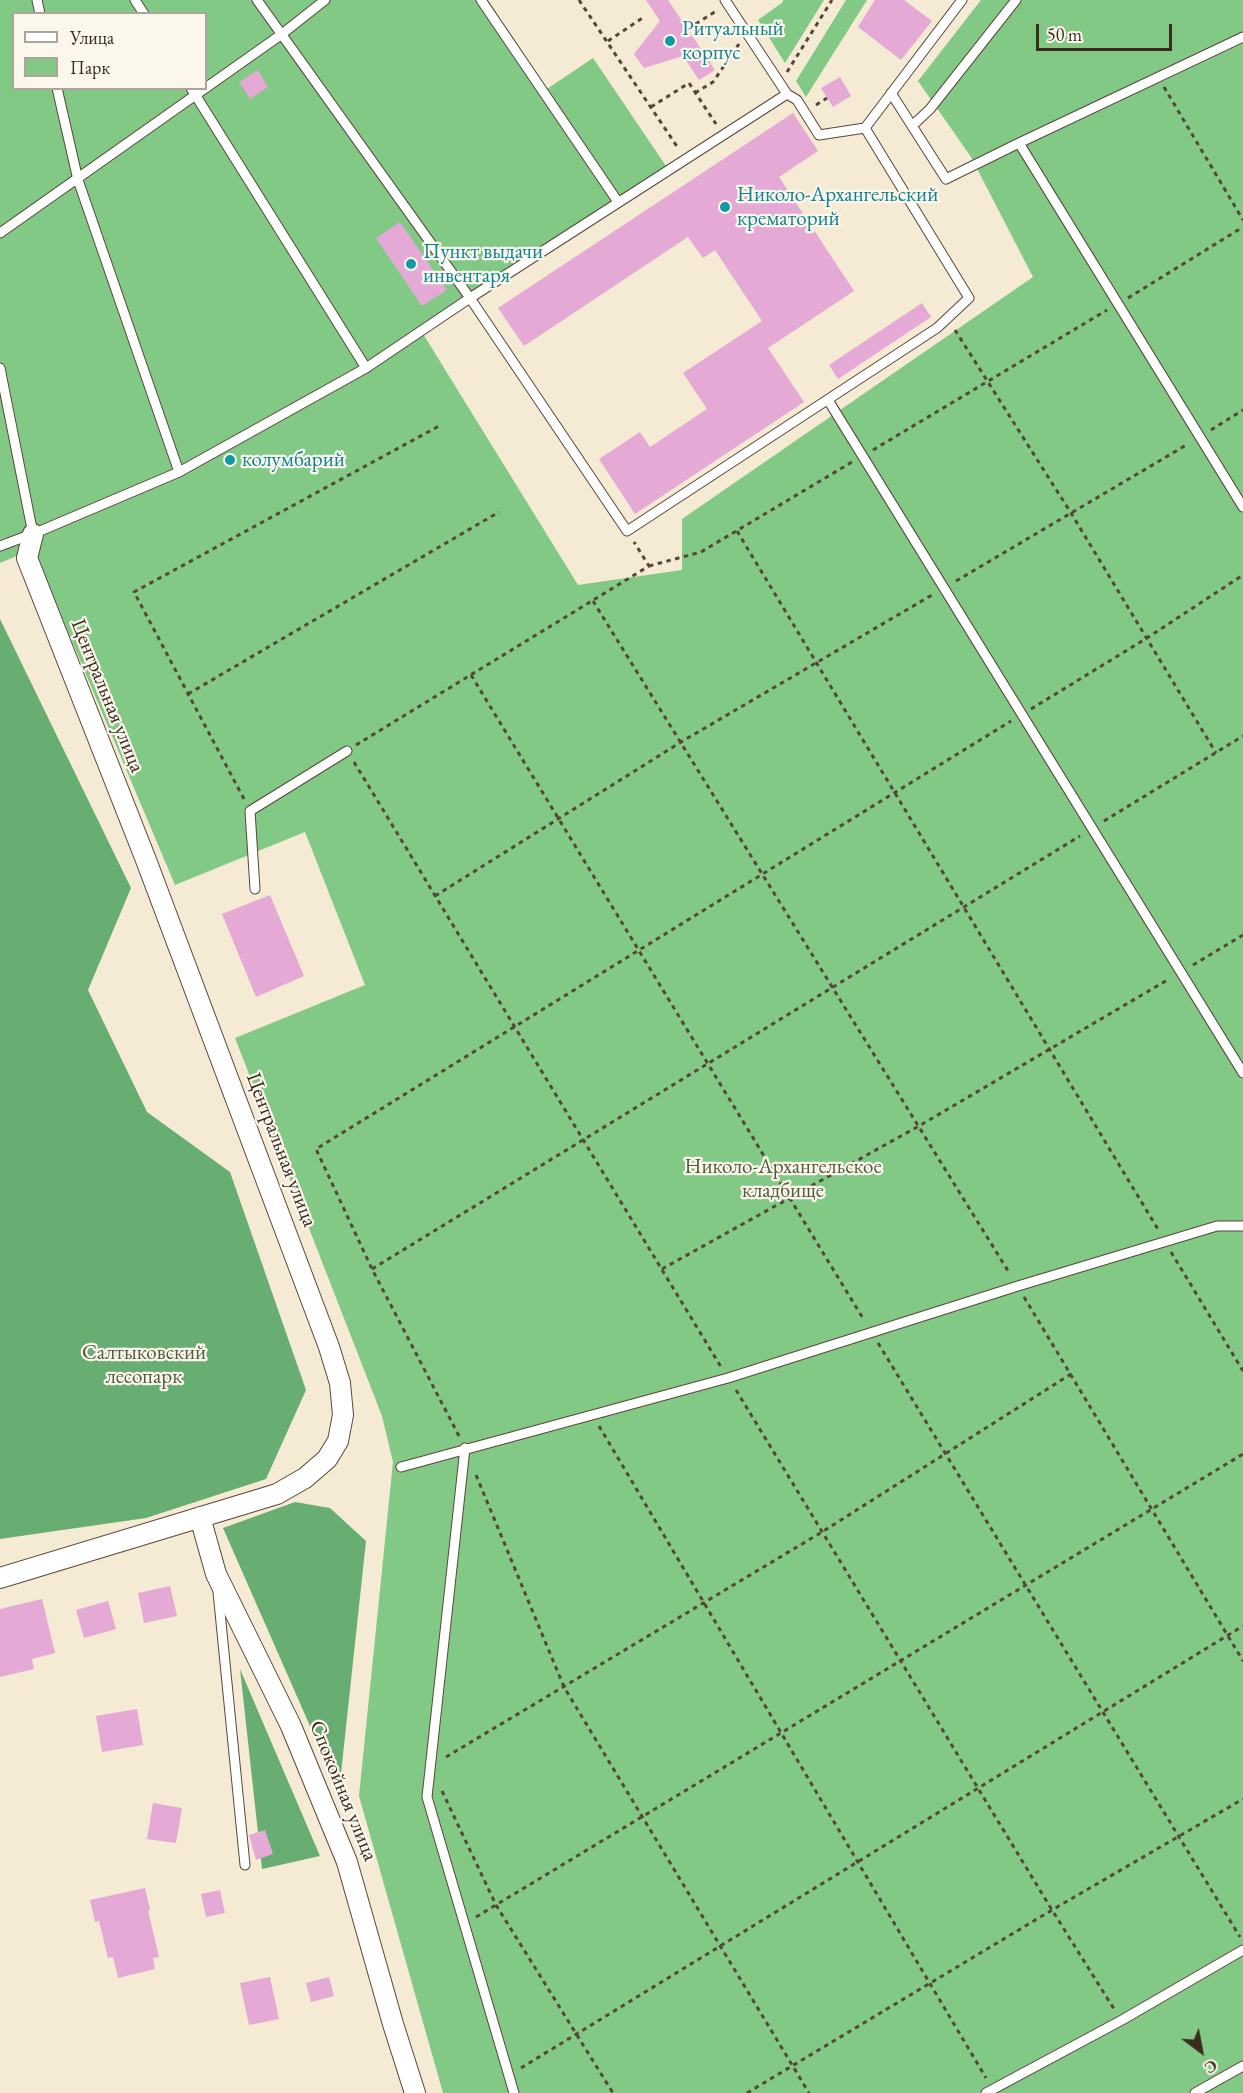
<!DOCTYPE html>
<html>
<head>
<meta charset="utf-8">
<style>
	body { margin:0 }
	#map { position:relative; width:1243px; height:2093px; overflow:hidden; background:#f5ead4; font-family:"EB Garamond",serif }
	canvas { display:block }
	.legend { position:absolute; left:12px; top:12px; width:195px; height:78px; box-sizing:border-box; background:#fbf7ec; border:2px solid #aea59a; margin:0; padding:8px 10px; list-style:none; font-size:18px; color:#3b2a1e }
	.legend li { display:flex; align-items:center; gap:12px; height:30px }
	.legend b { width:30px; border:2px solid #aea59a }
	.north { position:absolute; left:1171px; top:2021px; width:60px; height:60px; -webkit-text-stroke:4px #fbf7ec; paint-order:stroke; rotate:148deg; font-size:16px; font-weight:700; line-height:24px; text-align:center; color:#3b2a1e }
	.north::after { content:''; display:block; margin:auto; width:21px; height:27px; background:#3b2a1e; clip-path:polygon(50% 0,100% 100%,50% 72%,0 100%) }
	.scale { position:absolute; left:1036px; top:24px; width:136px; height:27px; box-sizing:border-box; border:3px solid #3b2a1e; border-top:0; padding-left:8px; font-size:18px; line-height:21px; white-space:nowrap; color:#3b2a1e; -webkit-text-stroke:4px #fbf7ec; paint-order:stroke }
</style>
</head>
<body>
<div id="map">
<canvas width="1243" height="2093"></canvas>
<ul class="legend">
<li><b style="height:8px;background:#fff"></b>Улица</li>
<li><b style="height:16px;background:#81c985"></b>Парк</li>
</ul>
<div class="north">С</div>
<div class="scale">50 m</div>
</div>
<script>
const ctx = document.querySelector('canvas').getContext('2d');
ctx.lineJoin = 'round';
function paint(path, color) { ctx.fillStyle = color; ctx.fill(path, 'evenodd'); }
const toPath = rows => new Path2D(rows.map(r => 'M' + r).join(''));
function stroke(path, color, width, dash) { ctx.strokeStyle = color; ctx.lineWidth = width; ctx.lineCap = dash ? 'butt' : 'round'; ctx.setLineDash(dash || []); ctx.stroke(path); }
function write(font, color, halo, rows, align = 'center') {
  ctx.font = font + ' "EB Garamond",serif'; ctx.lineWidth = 4.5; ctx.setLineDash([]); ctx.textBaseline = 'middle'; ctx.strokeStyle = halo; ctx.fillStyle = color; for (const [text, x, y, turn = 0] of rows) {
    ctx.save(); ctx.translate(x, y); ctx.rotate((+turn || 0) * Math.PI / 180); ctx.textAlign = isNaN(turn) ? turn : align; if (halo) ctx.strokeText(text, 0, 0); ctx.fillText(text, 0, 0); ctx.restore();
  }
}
paint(toPath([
	[0,0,488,0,547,89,593,58,666,166,470,298,420,329,578,585,682,570,682,519,1033,277,971,157,918,81,981,0,1243,0,1243,2093,443,2093,359,1796,393,1462,382,1416,235,1038,365,985,305,832,175,885,33,549,0,563],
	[14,14,206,14,206,88,14,88],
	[783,0,824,0,785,63,758,20,783,2],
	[846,0,867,0,806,97,796,81]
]), '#81c985');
paint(toPath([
	[0,619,131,888,88,990,147,1112,230,1172,306,1390,266,1479,146,1518,0,1539],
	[295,1502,330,1508,366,1541,339,1792,223,1528],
	[240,1669,320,1856,262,1869]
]), '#68ad72');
paint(toPath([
	[646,0,668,0,715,70,699,80,683,56,644,68,634,54,660,21],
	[875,0,904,0,932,21,901,60,858,27],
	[258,70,268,87,250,99,239,82],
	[840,77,851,96,833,107,821,88],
	[793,113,818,151,779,177,854,291,768,348,804,402,635,514,599,459,640,432,650,447,707,409,683,373,762,321,715,250,703,258,688,237,524,346,498,308],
	[400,222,447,290,422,306,376,238],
	[922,303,931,317,838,379,829,365],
	[270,895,304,976,256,997,222,914],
	[170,1586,177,1616,144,1623,138,1593],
	[42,1599,55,1653,32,1659,34,1669,0,1677,0,1609],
	[108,1601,116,1629,84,1638,76,1610],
	[137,1709,143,1745,102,1752,96,1716],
	[153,1803,182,1808,176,1843,147,1839],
	[265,1830,273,1854,256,1860,249,1835],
	[145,1888,150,1910,148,1911,159,1957,153,1958,155,1969,118,1978,113,1957,108,1958,99,1921,95,1922,90,1900],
	[220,1890,225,1913,206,1917,201,1894],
	[270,1977,279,2019,249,2025,240,1983],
	[329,1977,334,1996,311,2002,306,1983]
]), '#e4a9d4');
const lane = toPath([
	[37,0,40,14],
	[135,0,144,14],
	[257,0,470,298,787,94,725,0],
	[481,0,618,202],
	[57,88,78,180,179,472],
	[191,88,366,368],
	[891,93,946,179,1019,143,1243,507],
	[787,94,797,100,819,135,865,128],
	[912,126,930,109,1016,0],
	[1019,143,1243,37],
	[0,233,282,34,325,0],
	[0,368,33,534,179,472,366,368,470,298,627,531,937,328,969,298,865,128,962,0],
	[828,400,1243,1073],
	[0,546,32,534],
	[255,889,250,811,347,751],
	[465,1448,427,1797,514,2093],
	[401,1467,728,1378,1018,1286,1217,1226,1243,1226],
	[218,1592,245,1865],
	[986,2093,1122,2020,1243,1950],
	[1195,2093,1243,2066]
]);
const street = toPath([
	[200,1517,216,1574,291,1726,347,1862,393,2024,415,2093],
	[0,1578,277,1494,305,1478,327,1459,338,1441,343,1415,340,1383,329,1347,146,860,27,558,33,534]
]);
stroke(lane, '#574739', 11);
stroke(street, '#574739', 22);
stroke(toPath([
	[579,0,678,148],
	[688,29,716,11],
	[608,41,644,17],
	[787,72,832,0],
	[1164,87,1243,220],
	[695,93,713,82,739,44],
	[816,105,827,98],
	[651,107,689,83,716,124],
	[1128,298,1243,227],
	[955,330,1071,513,1216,753],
	[1211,430,1243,410],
	[873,450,1107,310],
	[737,531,1159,1231],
	[649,566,701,552,852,462],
	[956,581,1188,444],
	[593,601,1010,1274],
	[471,675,864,1320],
	[188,694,499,512],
	[1031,709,1147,638,1243,575],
	[356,745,649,566,634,542],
	[354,762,721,1367],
	[244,799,134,592,439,426],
	[1104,821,1243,736],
	[435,896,681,742,932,595],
	[1193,965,1243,935],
	[1171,1252,1243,1371],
	[372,1269,1080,836],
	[662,1269,919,1126,1169,979],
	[1024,1297,1243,1661],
	[878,1343,1240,1937],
	[736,1390,1052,1910,1114,2009],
	[599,1426,986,2078],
	[459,1436,372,1269,316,1149,1011,721],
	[476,1475,564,1687,809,2093],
	[446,1757,822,1532,1071,1374],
	[442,1791,496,1905,613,2093],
	[476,1917,1243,1454],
	[521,2068,1243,1626],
	[747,2093,1052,1910,1243,1799]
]), '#574739', 3, [4.5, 4.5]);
stroke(lane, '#fff', 9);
stroke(street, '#fff', 20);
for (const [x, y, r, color] of [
	[670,41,6,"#0f9aa8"],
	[725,207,6,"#0f9aa8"],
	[411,264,6,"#0f9aa8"],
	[230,460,6,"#0f9aa8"]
]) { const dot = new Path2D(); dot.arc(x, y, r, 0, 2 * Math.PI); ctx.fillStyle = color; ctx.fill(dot); stroke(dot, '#fbf7ec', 2); }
write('21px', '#0d838f', '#fbf7ec', [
	["Ритуальный",682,29],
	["корпус",682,53],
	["Николо-Архангельский",737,195],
	["крематорий",737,219],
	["Пункт выдачи",423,252],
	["инвентаря",423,276],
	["колумбарий",242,460]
], 'left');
write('21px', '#3b2a1e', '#fbf7ec', [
	["Центральная улица",107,696,68],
	["Центральная улица",281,1150,69],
	["Спокойная улица",343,1791,68]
]);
write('21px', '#505a3d', '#fbf7ec', [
	["Николо-Архангельское",783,1167],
	["кладбище",783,1191],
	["Салтыковский",144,1353],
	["лесопарк",144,1377]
]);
</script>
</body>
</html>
